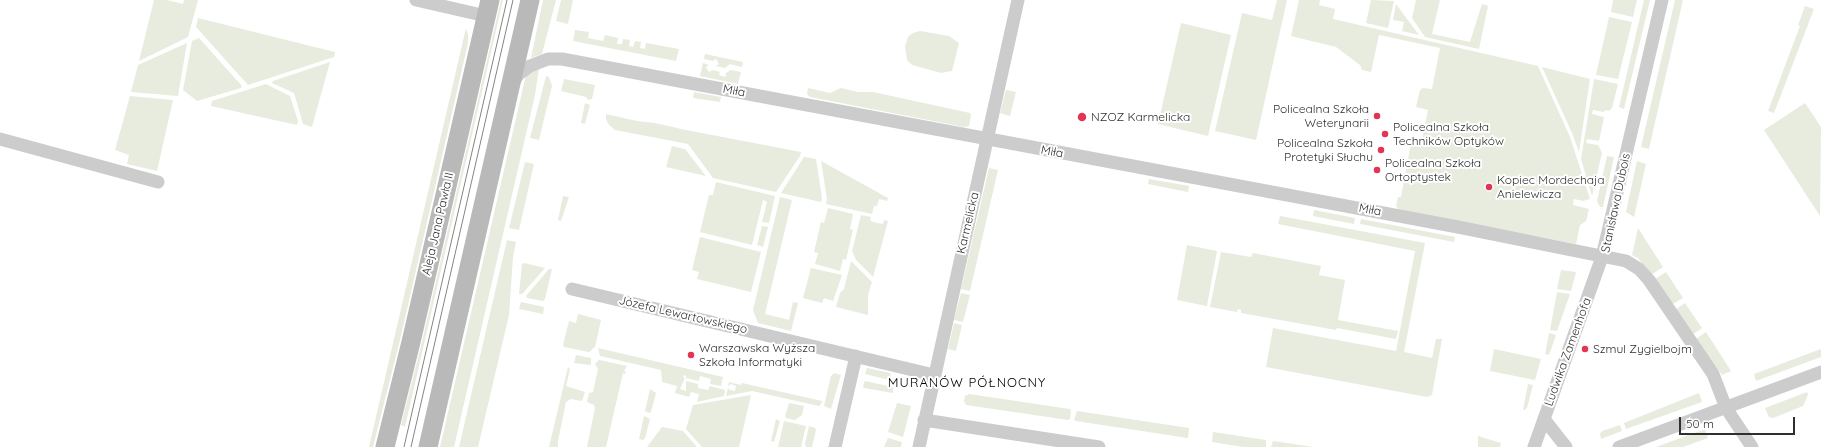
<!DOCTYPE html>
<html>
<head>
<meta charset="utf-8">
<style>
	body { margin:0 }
	#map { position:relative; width:1821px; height:447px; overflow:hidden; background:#fff; font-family:Quicksand,sans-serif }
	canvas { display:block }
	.scale { position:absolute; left:1679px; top:417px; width:116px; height:18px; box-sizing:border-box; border:2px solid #2f2f2f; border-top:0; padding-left:5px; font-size:12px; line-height:14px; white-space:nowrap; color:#2f2f2f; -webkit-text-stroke:3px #fff; paint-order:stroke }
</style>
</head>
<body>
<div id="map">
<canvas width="1821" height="447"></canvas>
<div class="scale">50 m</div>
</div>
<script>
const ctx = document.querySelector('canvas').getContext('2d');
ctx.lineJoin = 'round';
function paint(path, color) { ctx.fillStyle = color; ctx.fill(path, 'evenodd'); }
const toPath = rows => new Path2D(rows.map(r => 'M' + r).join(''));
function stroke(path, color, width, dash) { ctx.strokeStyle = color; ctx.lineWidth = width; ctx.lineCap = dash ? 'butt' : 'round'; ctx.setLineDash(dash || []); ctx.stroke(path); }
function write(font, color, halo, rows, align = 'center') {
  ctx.font = font + ' Quicksand,sans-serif'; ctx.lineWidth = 4; ctx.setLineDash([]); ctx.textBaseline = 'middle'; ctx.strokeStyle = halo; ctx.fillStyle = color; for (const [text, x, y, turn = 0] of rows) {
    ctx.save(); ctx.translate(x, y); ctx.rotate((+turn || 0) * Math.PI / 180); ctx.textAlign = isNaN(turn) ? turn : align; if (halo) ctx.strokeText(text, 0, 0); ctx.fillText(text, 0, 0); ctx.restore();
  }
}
paint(toPath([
	[154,0,167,0,183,4,184,0,198,0,188,37,139,61],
	[501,0,503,0,405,427,401,425,421,346],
	[543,0,556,0,542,54,531,58],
	[561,0,573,0,568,24,556,21],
	[1277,0,1287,0,1256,140,1215,131,1242,13,1272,20],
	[1299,0,1320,0,1319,5,1335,9,1333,19,1538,66,1570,137,1590,199,1583,201,1574,199,1573,205,1589,209,1586,221,1580,225,1576,244,1399,210,1396,206,1398,197,1401,197,1412,138,1422,140,1428,110,1416,107,1420,90,1423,88,1432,89,1440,48,1379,35,1371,72,1362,70,1360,65,1336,47,1291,36],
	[1371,0,1394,1,1388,28,1366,23],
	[1416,0,1440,0,1432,34,1470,42,1482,4,1488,6,1479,49,1425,37,1412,18],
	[1613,0,1637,0,1633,17,1611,12],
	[1644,0,1650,0,1624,109,1619,107],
	[1675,0,1683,0,1649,149,1641,147],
	[1396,4,1419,35,1402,31,1404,22,1393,20],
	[1805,6,1814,9,1774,113,1768,111,1800,26,1798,25],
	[1609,17,1632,22,1618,79,1596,75],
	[198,18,335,52,334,57,248,85,196,27],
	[1181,23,1231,35,1208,136,1158,124],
	[466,28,468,35,468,43,400,340,373,447,369,447],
	[575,30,589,32,588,38,603,41,605,35,618,38,617,44,622,44,623,39,630,40,629,46,633,47,635,41,641,42,640,48,645,49,646,43,679,49,676,61,573,41],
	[920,31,949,36,959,43,952,71,941,73,912,65,907,60,905,46,908,37,913,33],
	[199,38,242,86,241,88,197,101,183,90,192,41],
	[187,43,178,96,131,92,138,65],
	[705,54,743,62,742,67,730,64,725,68,716,66,719,64,716,59,713,61,704,59],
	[330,62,312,127,303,124,294,93,272,83,273,81],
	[703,63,709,65,706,67,709,72,712,70,720,72,719,75,725,77,726,73,731,70,741,72,738,84,700,76],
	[1542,67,1590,79,1579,152,1572,133],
	[539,68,535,95,454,447,440,447,526,75],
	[546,76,549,77,552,86,539,140,530,138],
	[564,79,595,85,592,99,588,100,586,97,561,91],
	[1594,79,1618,84,1612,108,1609,111,1605,110,1604,112,1593,110,1592,114,1604,117,1599,141,1587,139,1586,143,1598,145,1602,153,1592,196,1581,159],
	[266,84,290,96,298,121,297,125,211,106,212,101],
	[808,88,830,93,841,88,858,92,873,92,970,113,971,115,969,126,964,127,810,97,807,94],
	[1006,90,1016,92,1010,116,1000,113],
	[694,92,721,97,720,102,693,98],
	[130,96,173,100,157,171,127,164,129,155,115,150],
	[585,103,590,105,585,124,581,123],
	[1805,103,1821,127,1820,216,1764,130],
	[606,114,637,121,655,123,686,130,801,152,800,156,776,192,713,178,688,144,615,130,609,125,606,119],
	[672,146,685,149,706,176,666,167],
	[1607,156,1614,157,1603,207,1600,207,1597,201],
	[804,157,816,159,822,198,821,202,781,193],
	[821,161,888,198,887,201,879,199,877,206,874,206,872,214,826,204,827,199],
	[1637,161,1646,164,1634,217,1626,212],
	[525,162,534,164,519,230,509,228],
	[989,168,998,170,970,291,961,289],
	[1149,179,1189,186,1188,192,1148,184],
	[716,182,775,196,769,223,762,222,767,202,763,200,752,245,700,232,709,195,713,195],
	[563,196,569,197,561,221,558,220],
	[780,197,792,200,765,314,789,320,793,302,798,303,791,331,758,323,753,310],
	[828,208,853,214,850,229,853,230,846,260,843,259,840,271,815,264,818,253,814,252,821,222,824,223],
	[1314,210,1355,218,1354,224,1313,216],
	[861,215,871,217,870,220,873,222,883,224,884,220,888,221,873,277,856,260,852,251],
	[1280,216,1425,243,1404,352,1432,358,1436,339,1442,339,1432,395,1427,397,1266,367,1273,328,1396,351,1415,251,1278,224],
	[1361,219,1455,237,1454,242,1360,224],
	[762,226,768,227,763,247,757,245],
	[1638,228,1663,267,1651,275,1638,258,1632,255],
	[700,237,761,252,751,292,697,279,699,272,692,270],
	[507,240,516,242,513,257,509,315,478,447,459,447],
	[1187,245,1217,251,1207,306,1177,300],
	[1221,252,1251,257,1253,253,1321,266,1319,275,1345,280,1338,320,1398,331,1396,339,1337,328,1336,330,1241,313,1241,310,1238,309,1237,312,1210,307],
	[851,261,872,282,868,295,868,315,836,307,840,293,844,289],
	[524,263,545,268,522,294,519,294,522,264],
	[811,268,842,275,833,301,824,298,822,303,803,298],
	[549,269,552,269,545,299,543,301,527,298,526,296],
	[1561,270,1576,272,1571,291,1557,289],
	[1666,272,1683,298,1671,305,1655,279],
	[1557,292,1570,294,1557,331,1550,330],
	[961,293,970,295,963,322,954,320],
	[521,302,544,307,543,314,519,309],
	[1685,303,1702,328,1692,335,1675,310],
	[578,314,601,320,595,347,589,352,564,347,563,345,569,321,576,323],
	[954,323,962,325,956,351,948,349],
	[1706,332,1731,371,1722,375,1696,339],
	[1549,333,1556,335,1549,355,1545,354],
	[598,348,723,377,721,386,710,384,711,379,700,376,699,381,686,378,686,376,684,375,683,378,685,378,680,389,686,391,686,381,698,384,698,388,708,390,710,386,725,390,724,396,697,402,699,394,691,392,689,397,675,393,677,386,662,382,661,370,600,356],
	[1494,349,1541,359,1535,380,1490,371],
	[1821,349,1821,357,1756,381,1754,374],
	[576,355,591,358,591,365,574,363],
	[599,360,627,366,624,371,626,372,625,374,623,373,606,447,587,447,595,408,594,405,587,402,589,393,593,392,598,369,595,364],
	[568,367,570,369,566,386,585,392,582,401,571,399,566,402,558,441,558,447,549,447],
	[867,368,891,373,889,380,865,374],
	[834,373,841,375,831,409,824,406,831,376],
	[865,381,893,387,893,393,864,388,863,386],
	[729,382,741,385,742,383,822,401,821,404,819,406,752,391,726,396,728,388,730,390,735,391,736,386,731,384,728,386],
	[1528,384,1533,385,1527,408,1524,410,1523,410],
	[650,389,656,393,651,412,649,413,645,411],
	[1807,392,1808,395,1803,406,1773,418,1769,417,1765,408],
	[1699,393,1702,402,1626,429,1624,423],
	[969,394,1070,409,1071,411,1070,419,1068,420,966,405,964,401,965,396],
	[751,395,739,447,702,447,686,429,693,405],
	[789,403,804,406,802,415,795,420,786,418,785,416],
	[897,403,911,406,903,437,888,432],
	[1077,411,1189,428,1188,438,1076,421,1074,420],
	[644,416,650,419,645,438,643,440,639,439],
	[776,419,780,421,774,442,771,441],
	[784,421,806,426,801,447,778,447],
	[1620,425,1622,431,1601,439,1600,434,1602,431],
	[809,426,815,428,816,430,812,447,806,447,805,444],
	[662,427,683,431,697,447,647,447],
	[1705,429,1708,438,1683,447,1656,447],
	[1213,432,1266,440,1266,447,1243,447,1212,442],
	[1478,436,1501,443,1500,447,1478,447],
	[888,438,902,442,901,447,884,447],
	[1273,441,1314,447,1271,447]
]), '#e7ecde');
stroke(toPath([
	[416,0,486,16],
	[512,83,519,74,530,66,548,59,562,59,1458,227,1626,261,1639,269,1649,280,1713,374,1726,408,1752,447],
	[0,139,158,182],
	[572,289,934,375],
	[1544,419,1566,447],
	[924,420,1099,447],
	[835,447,856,356],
	[919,447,1018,0],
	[1534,447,1602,257,1662,0],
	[1619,447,1821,372]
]), '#ccc', 13);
stroke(toPath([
	[385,447,411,342,490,0],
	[428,447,530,0]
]), '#b9b9b9', 19);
stroke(toPath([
	[404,447,507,0],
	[411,447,513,0]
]), '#848484', 1);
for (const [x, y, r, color] of [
	[1377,116,4,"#e43454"],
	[1082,117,5,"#e43454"],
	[1385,134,4,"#e43454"],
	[1381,150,4,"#e43454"],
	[1377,170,4,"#e43454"],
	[1489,187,4,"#e43454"],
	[1585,349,4,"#e43454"],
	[691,355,4,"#e43454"]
]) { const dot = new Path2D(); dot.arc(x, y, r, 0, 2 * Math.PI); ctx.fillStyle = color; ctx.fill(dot); stroke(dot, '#fff', 1.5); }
write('12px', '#2f2f2f', '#fff', [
	["Miła",734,91,11],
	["Miła",1052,152,11],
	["Stanisława Dubois",1616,203,-78],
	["Miła",1370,210,11],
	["Karmelicka",968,223,-77],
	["Aleja Jana Pawła II",438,224,-77],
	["Józefa Lewartowskiego",683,315,13],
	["Ludwika Zamenhofa",1568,352,-70]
]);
write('12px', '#2f2f2f', '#fff', [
	["Policealna Szkoła",1369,109,"right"],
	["Weterynarii",1369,123,"right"],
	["NZOZ Karmelicka",1091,117],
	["Policealna Szkoła",1393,127],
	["Techników Optyków",1393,141],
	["Policealna Szkoła",1373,143,"right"],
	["Protetyki Słuchu",1373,157,"right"],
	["Policealna Szkoła",1385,163],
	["Ortoptystek",1385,177],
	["Kopiec Mordechaja",1497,180],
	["Anielewicza",1497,194],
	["Warszawska Wyższa",699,348],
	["Szkoła Informatyki",699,362],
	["Szmul Zygielbojm",1593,349]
], 'left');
ctx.letterSpacing = '1px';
write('13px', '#000', '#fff', [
	["MURANÓW PÓŁNOCNY",967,383]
]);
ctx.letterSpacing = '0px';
</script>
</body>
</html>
